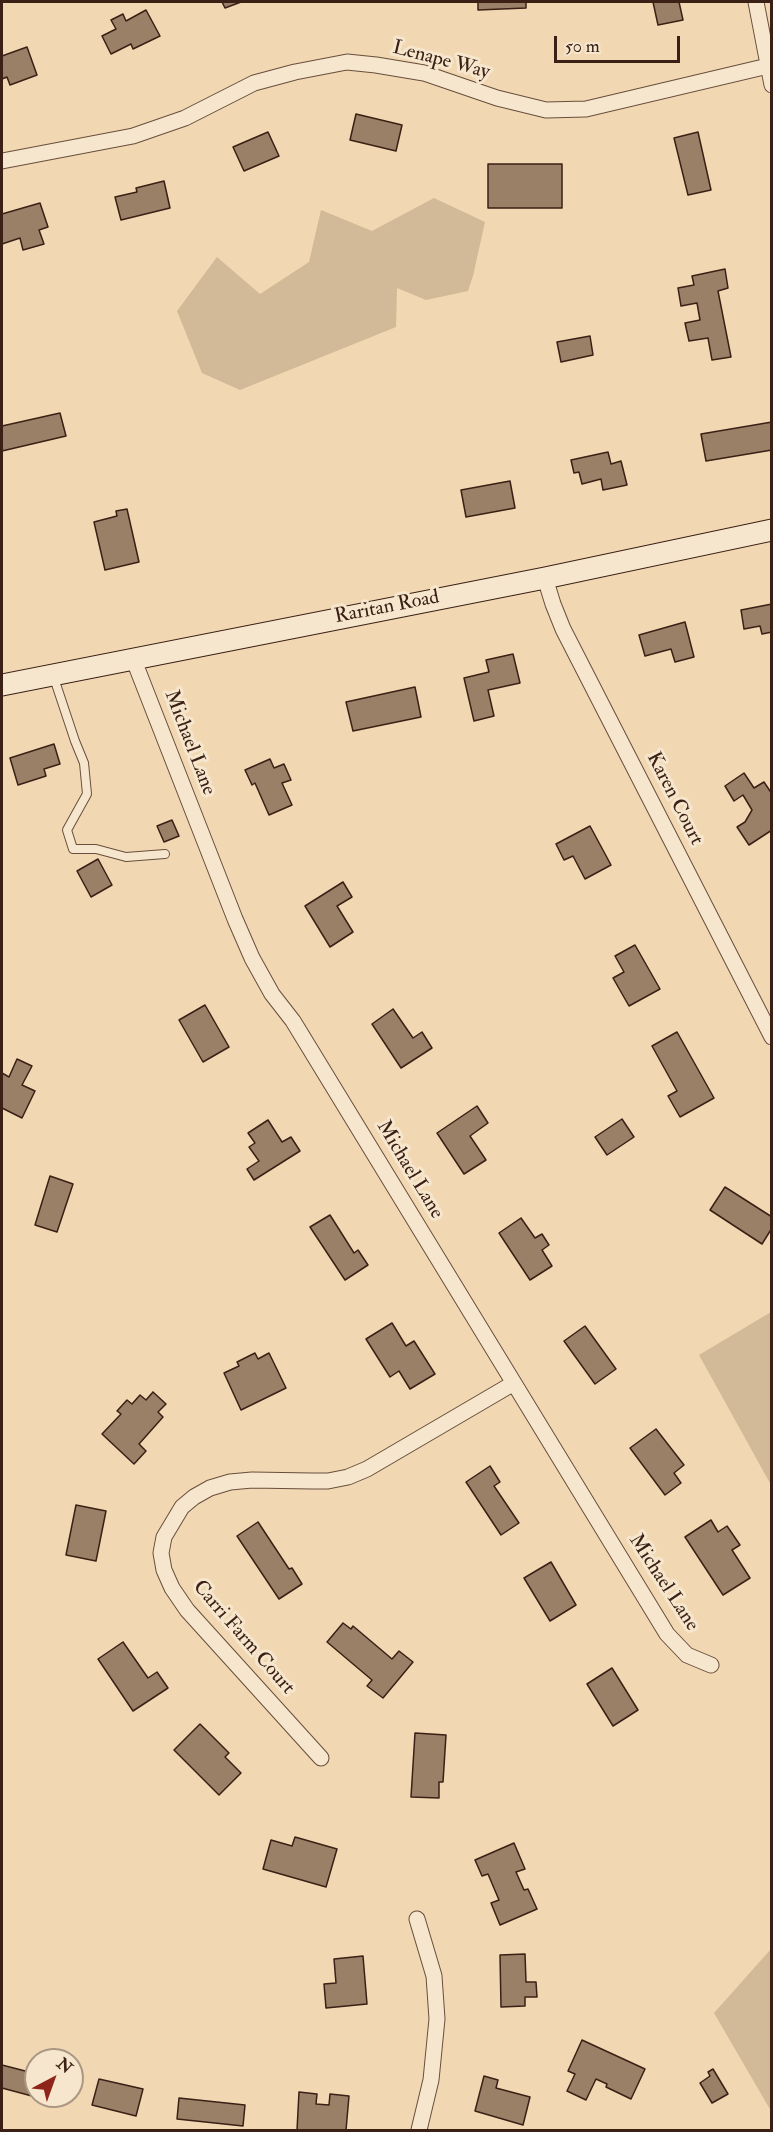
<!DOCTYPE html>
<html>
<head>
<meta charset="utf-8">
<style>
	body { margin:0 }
	#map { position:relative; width:773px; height:2132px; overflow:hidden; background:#f1d8b2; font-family:"IM FELL Double Pica",serif }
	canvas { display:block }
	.frame { position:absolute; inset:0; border:3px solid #3a2015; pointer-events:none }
	.north { position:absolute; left:24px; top:2048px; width:60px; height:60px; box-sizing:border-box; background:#f6e6cd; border:2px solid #ab9783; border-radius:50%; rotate:41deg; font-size:16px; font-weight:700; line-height:24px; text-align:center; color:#3a2015 }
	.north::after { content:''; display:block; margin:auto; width:21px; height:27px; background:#8f2418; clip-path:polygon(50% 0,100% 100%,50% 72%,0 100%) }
	.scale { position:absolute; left:554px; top:36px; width:126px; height:27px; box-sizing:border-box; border:3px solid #3a2015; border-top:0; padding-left:8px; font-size:18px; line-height:21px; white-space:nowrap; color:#3a2015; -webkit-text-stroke:4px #f6e6cd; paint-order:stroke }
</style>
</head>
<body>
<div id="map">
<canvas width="773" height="2132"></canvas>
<div class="frame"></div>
<div class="north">N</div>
<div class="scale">50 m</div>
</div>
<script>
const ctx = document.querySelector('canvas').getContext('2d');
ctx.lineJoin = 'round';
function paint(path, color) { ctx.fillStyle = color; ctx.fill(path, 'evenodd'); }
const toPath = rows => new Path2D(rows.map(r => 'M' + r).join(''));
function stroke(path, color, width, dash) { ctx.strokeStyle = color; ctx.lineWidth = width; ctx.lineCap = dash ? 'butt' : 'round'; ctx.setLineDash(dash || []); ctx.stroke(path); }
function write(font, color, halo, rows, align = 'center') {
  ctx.font = font + ' "IM FELL Double Pica",serif'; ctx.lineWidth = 6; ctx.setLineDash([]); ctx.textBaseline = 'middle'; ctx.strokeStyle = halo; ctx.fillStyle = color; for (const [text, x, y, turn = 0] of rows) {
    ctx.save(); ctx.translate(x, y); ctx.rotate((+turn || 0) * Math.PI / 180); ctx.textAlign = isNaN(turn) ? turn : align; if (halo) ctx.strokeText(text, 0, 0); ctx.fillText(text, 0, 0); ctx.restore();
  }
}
paint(toPath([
	[434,198,485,222,473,276,468,291,426,300,397,288,396,327,240,390,202,373,177,311,217,257,260,294,309,262,321,210,372,231],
	[771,1312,771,1485,699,1355],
	[771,1949,771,2111,714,2013]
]), '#d2b997');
const building = toPath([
	[222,2,241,2,225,8,222,2],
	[478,2,526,2,526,8,478,10,478,2],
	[653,2,679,2,683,20,658,25,653,2],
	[146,10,160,36,133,49,131,44,111,54,102,36,116,29,111,20,123,14,126,21,146,10],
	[27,47,37,75,10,85,7,77,2,79,2,56,27,47],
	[356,114,402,125,396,151,350,140,356,114],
	[268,132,279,156,244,171,233,147,268,132],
	[698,132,711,190,688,195,674,138,698,132],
	[488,164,562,164,562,208,488,208,488,164],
	[164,181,170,208,121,220,115,197,137,192,136,188,164,181],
	[40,203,48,227,39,230,44,244,23,250,20,238,2,244,2,214,40,203],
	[725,269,728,288,718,291,731,357,712,360,708,338,689,341,685,323,700,320,697,303,681,306,678,288,694,285,692,276,725,269],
	[590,336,593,355,561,362,557,342,590,336],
	[60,413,66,436,2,451,2,426,60,413],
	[772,422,772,450,706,461,701,434,772,422],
	[608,452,611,464,621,461,627,485,603,490,601,479,582,484,579,472,574,473,571,460,608,452],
	[510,481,515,508,466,517,461,490,510,481],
	[127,509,139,562,105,570,94,522,117,516,116,511,127,509],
	[772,604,772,632,762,634,760,626,744,629,741,610,772,604],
	[685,622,694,657,675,662,671,649,645,656,639,635,685,622],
	[513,654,520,683,488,690,494,716,474,721,464,678,489,672,486,660,513,654],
	[415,687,421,717,353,731,346,702,415,687],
	[54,744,60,764,44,769,46,776,18,785,10,758,54,744],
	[270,759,274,768,284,764,291,780,282,783,292,805,269,815,255,783,252,785,245,770,270,759],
	[744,773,754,788,764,782,772,794,772,830,749,845,737,827,745,822,752,810,743,795,734,801,725,786,744,773],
	[172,820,179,836,164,842,157,826,172,820],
	[590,826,611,865,585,879,573,856,564,860,556,844,590,826],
	[98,859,112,885,91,897,77,871,98,859],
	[343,882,352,897,337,906,353,932,330,947,305,906,343,882],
	[635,945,660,989,629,1006,613,978,624,972,615,956,635,945],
	[205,1005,229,1047,203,1062,179,1020,205,1005],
	[393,1009,413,1038,422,1032,432,1048,401,1068,372,1024,393,1009],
	[677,1032,714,1098,680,1117,668,1096,677,1091,652,1046,677,1032],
	[17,1059,32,1066,22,1085,35,1091,22,1118,2,1108,2,1073,9,1077,17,1059],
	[477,1106,488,1123,470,1136,486,1160,464,1174,437,1133,477,1106],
	[622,1119,634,1137,607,1155,595,1137,622,1119],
	[268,1120,282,1142,291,1137,300,1151,254,1180,247,1169,259,1161,249,1147,255,1143,248,1133,268,1120],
	[50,1176,73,1184,57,1232,35,1225,50,1176],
	[725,1187,772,1217,772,1228,762,1244,710,1210,725,1187],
	[330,1215,354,1253,358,1250,368,1265,345,1280,310,1227,330,1215],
	[521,1218,535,1238,542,1234,549,1245,542,1250,552,1266,530,1280,499,1233,521,1218],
	[392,1323,406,1346,414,1341,435,1374,410,1389,399,1371,390,1377,366,1339,392,1323],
	[585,1326,616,1369,595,1384,564,1341,585,1326],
	[255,1353,258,1359,269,1353,286,1388,241,1410,224,1373,239,1366,237,1362,255,1353],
	[153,1392,166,1404,158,1412,163,1417,139,1444,146,1451,134,1464,102,1434,121,1414,117,1411,127,1400,132,1404,140,1395,146,1400,153,1392],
	[656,1429,684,1465,674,1473,681,1483,665,1495,630,1448,656,1429],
	[490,1466,500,1482,494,1486,519,1523,501,1535,466,1482,490,1466],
	[76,1505,106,1511,96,1561,66,1555,76,1505],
	[711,1520,718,1532,727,1526,740,1545,732,1550,750,1578,723,1595,685,1537,711,1520],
	[258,1522,289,1569,292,1568,302,1584,279,1599,237,1536,258,1522],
	[551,1562,576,1605,550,1621,524,1578,551,1562],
	[343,1623,351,1629,353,1626,392,1659,399,1651,413,1662,383,1698,367,1686,372,1680,327,1642,343,1623],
	[123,1642,148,1678,157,1672,168,1688,133,1711,98,1659,123,1642],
	[612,1668,638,1710,613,1726,587,1684,612,1668],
	[200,1724,229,1753,225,1757,241,1773,219,1795,174,1750,200,1724],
	[415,1733,446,1735,443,1782,439,1782,439,1798,411,1797,415,1733],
	[295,1837,337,1849,326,1887,263,1869,271,1840,292,1846,295,1837],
	[514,1843,525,1869,516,1872,524,1890,528,1889,537,1909,500,1925,491,1903,499,1900,488,1874,482,1876,475,1860,514,1843],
	[525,1954,526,1982,536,1982,537,1997,525,1997,525,2006,501,2007,500,1955,525,1954],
	[363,1956,367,2004,326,2008,324,1984,336,1983,334,1959,363,1956],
	[582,2040,645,2069,631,2099,606,2087,607,2084,596,2079,586,2100,567,2091,575,2074,568,2071,582,2040],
	[33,2059,39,2060,36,2060,36,2096,44,2096,43,2099,2,2088,2,2065,29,2072,33,2059],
	[713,2069,728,2094,712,2103,700,2083,710,2076,708,2072,713,2069],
	[484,2076,498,2080,496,2088,530,2097,523,2125,475,2111,484,2076],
	[99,2079,143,2089,136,2116,92,2105,99,2079],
	[299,2092,317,2094,316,2104,329,2105,330,2094,349,2096,346,2130,297,2130,299,2092],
	[179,2098,245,2105,243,2126,177,2119,179,2098]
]);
paint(building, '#998067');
stroke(building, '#3a2015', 1.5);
const lane = toPath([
	[53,675,75,741,84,763,87,794,67,830,73,849,96,849,126,857,165,854]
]);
const street = toPath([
	[756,2,772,85],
	[2,161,133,136,185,118,254,83,295,72,347,62,376,65,424,73,497,98,546,110,586,109,772,65],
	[545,578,553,604,563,629,772,1037],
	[133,658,235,919,252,958,272,994,293,1021,667,1634,687,1655,711,1665],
	[321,1758,187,1610,172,1588,164,1570,161,1553,164,1537,182,1507,194,1497,210,1488,230,1482,252,1480,312,1481,328,1481,348,1477,367,1469,514,1383],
	[417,1919,434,1976,437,2019,431,2080,419,2130]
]);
const secondary = toPath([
	[2,685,545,578,772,530]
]);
stroke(lane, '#684e3c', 10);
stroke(street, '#684e3c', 17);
stroke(secondary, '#3a2015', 23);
stroke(lane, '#f6e6cd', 8);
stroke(street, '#f6e6cd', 15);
stroke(secondary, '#f6e6cd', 21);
write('20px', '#3a2015', '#f6e6cd', [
	["Lenape Way",441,61,15],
	["Raritan Road",387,608,-11],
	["Michael Lane",189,743,69],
	["Karen Court",674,799,63],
	["Michael Lane",409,1170,59],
	["Michael Lane",663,1583,57],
	["Carri Farm Court",243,1638,49]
]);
</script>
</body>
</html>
